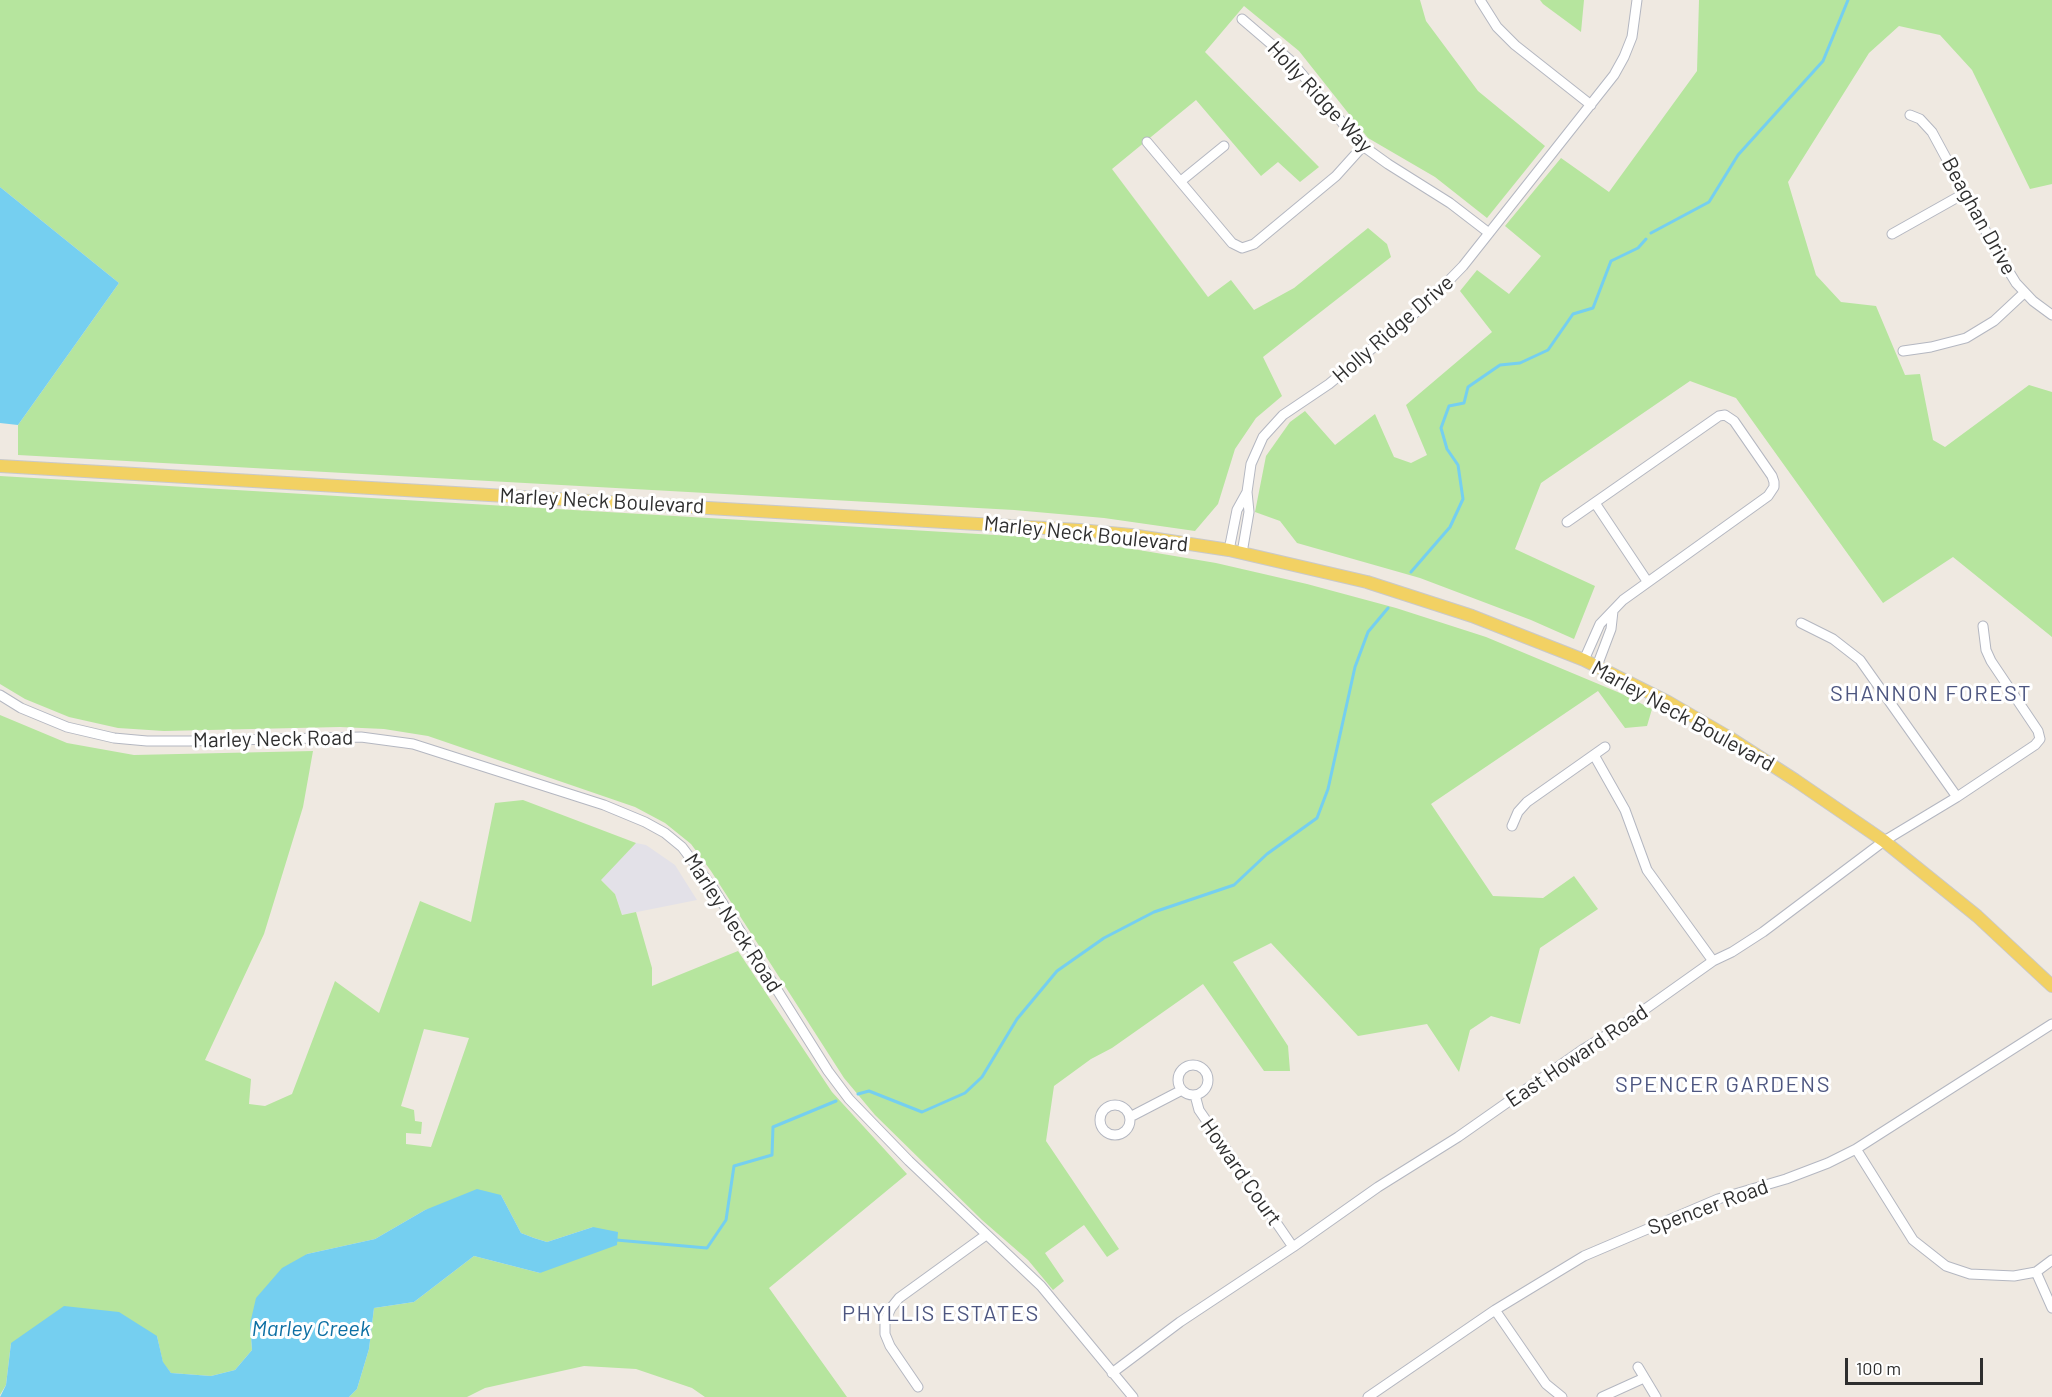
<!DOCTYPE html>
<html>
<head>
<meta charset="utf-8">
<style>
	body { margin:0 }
	#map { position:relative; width:2052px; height:1397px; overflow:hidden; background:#efe9e1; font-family:Barlow,sans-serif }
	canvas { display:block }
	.scale { position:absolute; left:1845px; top:1358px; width:138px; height:27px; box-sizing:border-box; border:3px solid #2e2e2e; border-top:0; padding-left:8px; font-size:18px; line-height:21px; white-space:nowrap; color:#2e2e2e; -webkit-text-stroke:4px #fff; paint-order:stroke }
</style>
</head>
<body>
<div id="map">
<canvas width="2052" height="1397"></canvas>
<div class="scale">100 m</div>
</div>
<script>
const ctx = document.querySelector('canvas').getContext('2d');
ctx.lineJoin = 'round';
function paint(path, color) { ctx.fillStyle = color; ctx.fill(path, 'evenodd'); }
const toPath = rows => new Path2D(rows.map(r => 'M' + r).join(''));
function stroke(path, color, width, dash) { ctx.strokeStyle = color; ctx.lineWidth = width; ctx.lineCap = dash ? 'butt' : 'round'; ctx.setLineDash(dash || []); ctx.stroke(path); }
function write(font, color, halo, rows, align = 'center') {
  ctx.font = font + ' Barlow,sans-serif'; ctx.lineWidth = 6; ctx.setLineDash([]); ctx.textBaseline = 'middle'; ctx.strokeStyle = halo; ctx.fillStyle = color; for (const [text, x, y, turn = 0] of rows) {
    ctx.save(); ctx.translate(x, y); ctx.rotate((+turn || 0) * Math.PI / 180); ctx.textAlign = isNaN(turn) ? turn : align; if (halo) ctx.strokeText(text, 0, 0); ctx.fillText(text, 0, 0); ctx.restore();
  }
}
paint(toPath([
	[636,843,646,845,675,865,697,900,622,915,615,894,600,879]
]), '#e3e1e8');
paint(toPath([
	[0,0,1420,0,1426,21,1478,91,1545,146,1487,218,1435,177,1368,138,1299,51,1244,6,1205,52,1319,167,1300,182,1278,162,1261,176,1196,100,1112,169,1208,297,1231,280,1254,310,1294,288,1368,228,1387,244,1391,257,1263,357,1282,396,1256,418,1235,449,1218,504,1195,531,1104,518,1014,510,18,455,18,425,119,283,0,187],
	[1540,0,1584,0,1581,32,1543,4],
	[1699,0,2052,0,2052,184,2030,189,1972,70,1940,35,1899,26,1869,53,1788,182,1816,275,1841,302,1876,306,1905,375,1920,374,1933,440,1945,447,2029,385,2052,392,2052,637,1953,557,1883,603,1736,398,1690,381,1541,483,1515,549,1595,586,1574,639,1531,620,1420,578,1297,543,1280,521,1255,512,1266,456,1290,422,1305,411,1335,445,1375,414,1394,457,1411,463,1427,455,1406,405,1492,332,1460,291,1477,270,1509,294,1541,256,1505,226,1561,158,1609,192,1697,71],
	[0,476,1029,537,1127,548,1216,563,1307,584,1396,608,1486,637,1620,693,1652,709,1647,726,1625,728,1598,691,1431,804,1493,896,1543,898,1574,876,1598,909,1540,948,1520,1024,1491,1016,1470,1030,1459,1072,1427,1024,1358,1036,1271,943,1233,962,1288,1046,1290,1071,1264,1071,1203,984,1112,1048,1091,1059,1054,1086,1046,1141,1119,1249,1107,1257,1084,1225,1045,1253,1064,1281,1053,1290,1028,1260,982,1220,875,1115,844,1078,711,871,691,844,665,823,635,807,428,736,384,729,340,727,164,731,118,728,69,717,25,699,0,684],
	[0,715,67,743,134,755,313,751,303,807,264,934,205,1060,251,1079,249,1104,265,1106,292,1094,335,981,379,1013,420,901,471,922,495,803,523,800,636,843,601,880,615,894,622,915,636,912,652,968,652,986,738,951,832,1092,907,1174,769,1288,847,1397,705,1397,692,1388,636,1369,584,1366,485,1388,467,1397,349,1397,357,1389,369,1349,374,1308,414,1302,474,1256,540,1273,593,1227,547,1242,534,1238,521,1233,501,1195,425,1210,375,1239,307,1254,250,1324,252,1350,235,1370,211,1376,171,1373,163,1363,157,1336,11,1343,6,1385,0,1395],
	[424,1029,469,1038,431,1147,406,1144,406,1133,421,1134,422,1122,415,1121,414,1110,401,1106]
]), '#b6e59e');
paint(toPath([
	[0,187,119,283,18,425,0,423],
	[477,1189,501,1195,521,1233,534,1238,547,1242,593,1227,618,1232,617,1245,540,1273,474,1256,414,1302,374,1308,369,1349,357,1389,349,1397,0,1397,6,1385,11,1343,64,1306,119,1312,157,1336,163,1362,171,1373,211,1376,235,1370,252,1350,250,1324,256,1298,282,1268,307,1254,375,1239,425,1210]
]), '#75cff0');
stroke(toPath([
	[1651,233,1709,202,1738,155,1823,61,1848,0],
	[1411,572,1450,527,1463,499,1458,465,1447,449,1441,428,1449,406,1464,403,1468,387,1500,365,1520,363,1548,350,1573,314,1593,308,1611,261,1638,248,1646,239],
	[858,1094,869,1091,922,1112,965,1093,982,1077,1017,1019,1057,971,1104,938,1154,912,1234,885,1267,854,1317,818,1328,789,1355,667,1368,632,1388,608],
	[616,1240,707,1248,726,1220,734,1166,772,1155,773,1127,836,1101]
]), '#75cff0', 3);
const minor = toPath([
	[1480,0,1497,27,1515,45,1591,105],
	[1242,19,1291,61,1350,132,1363,146,1388,164,1450,203,1489,233],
	[1910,115,1920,119,1932,132,1997,252,2016,283,2033,301,2052,315],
	[1147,142,1232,243,1242,248,1254,244,1336,176,1363,146],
	[1181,181,1224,146],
	[1892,234,1965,193],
	[1903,351,1931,347,1966,338,1994,321,2024,293],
	[1595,503,1647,581],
	[1567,522,1719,416,1725,415,1734,421,1772,476,1774,482,1774,487,1768,496,1623,600,1600,624,1584,660],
	[1229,550,1237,510,1247,492],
	[1242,553,1249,512,1247,492,1251,464,1263,437,1283,415,1329,384,1427,303,1463,266,1614,75,1624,57,1632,37,1637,0],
	[1801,623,1833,639,1860,660,1957,797],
	[1597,666,1611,629,1613,611],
	[0,695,21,708,67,727,114,738,147,741,189,741,361,737,413,744,604,805,645,822,665,833,682,847,713,888,828,1071,849,1099,909,1161,1041,1286,1133,1397],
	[1594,755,1625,810,1647,870,1713,961],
	[1512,826,1518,812,1527,802,1605,747],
	'1178 1080a15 15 0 1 1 30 0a15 15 0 1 1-30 0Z',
	[1195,1095,1199,1110,1293,1247],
	'1100 1120a15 15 0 1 1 30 0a15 15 0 1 1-30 0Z',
	[1130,1117,1182,1090],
	[1856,1149,1913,1240,1946,1266,1970,1274,2014,1276,2036,1272,2052,1260],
	[2036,1272,2052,1308],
	[1495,1310,1546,1384,1562,1397],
	[1638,1367,1656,1397],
	[1112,1373,1180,1322,1293,1247,1378,1187,1458,1137,1582,1050,1620,1027,1713,961,1732,952,1763,932,1884,841,1957,797,2035,745,2040,739,2038,731,1991,661,1986,650,1983,626],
	[918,1387,890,1346,885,1334,885,1321,891,1308,899,1298,986,1235],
	[1368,1397,1495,1310,1584,1256,1718,1199,1786,1179,1828,1163,1856,1149,2052,1024],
	[1602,1397,1644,1378]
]);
const major = toPath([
	[0,466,1079,530,1131,535,1229,550,1367,582,1472,616,1584,660,1668,702,1730,738,1795,780,1884,841,1977,916,2052,986]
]);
stroke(minor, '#b4b7c1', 11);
stroke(major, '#c9c9c9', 14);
stroke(minor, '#fff', 9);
stroke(major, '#f2d163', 12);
write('21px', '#2e2e2e', '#fff', [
	["Holly Ridge Way",1320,97,47],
	["Beaghan Drive",1979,216,61],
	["Holly Ridge Drive",1393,329,-41],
	["Marley Neck Boulevard",602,501,3],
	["Marley Neck Boulevard",1086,534,6],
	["Marley Neck Boulevard",1683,716,29],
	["Marley Neck Road",273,739,-1],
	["Marley Neck Road",733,923,57],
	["East Howard Road",1577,1056,-34],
	["Howard Court",1241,1172,55],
	["Spencer Road",1708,1207,-20]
]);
ctx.letterSpacing = '1.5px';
write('22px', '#4d5680', '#fff', [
	["SHANNON FOREST",1931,694],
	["SPENCER GARDENS",1723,1085],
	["PHYLLIS ESTATES",941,1314]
]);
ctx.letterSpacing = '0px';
write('italic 22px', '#0d6fa3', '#fff', [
	["Marley Creek",311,1329]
]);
</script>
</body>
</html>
